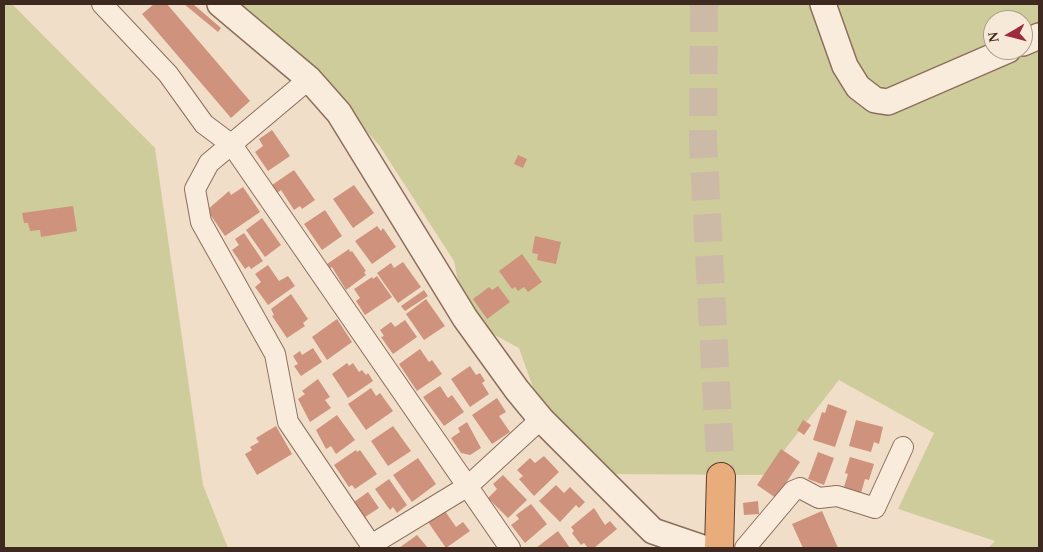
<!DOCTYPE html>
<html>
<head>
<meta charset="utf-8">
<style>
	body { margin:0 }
	#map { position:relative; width:1043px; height:552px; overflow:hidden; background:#f0dec8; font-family:Georgia,serif }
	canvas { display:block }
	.frame { position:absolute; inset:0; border:5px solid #3d2920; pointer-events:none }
	.north { position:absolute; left:983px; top:10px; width:50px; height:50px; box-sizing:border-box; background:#f7e9d8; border:1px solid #ad9c8e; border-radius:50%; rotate:262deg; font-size:14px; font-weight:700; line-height:20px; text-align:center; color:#3d2920 }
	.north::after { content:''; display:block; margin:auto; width:18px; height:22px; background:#9d2a3e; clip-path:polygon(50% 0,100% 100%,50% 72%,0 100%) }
</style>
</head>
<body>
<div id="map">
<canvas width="1043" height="552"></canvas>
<div class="frame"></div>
<div class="north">N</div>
</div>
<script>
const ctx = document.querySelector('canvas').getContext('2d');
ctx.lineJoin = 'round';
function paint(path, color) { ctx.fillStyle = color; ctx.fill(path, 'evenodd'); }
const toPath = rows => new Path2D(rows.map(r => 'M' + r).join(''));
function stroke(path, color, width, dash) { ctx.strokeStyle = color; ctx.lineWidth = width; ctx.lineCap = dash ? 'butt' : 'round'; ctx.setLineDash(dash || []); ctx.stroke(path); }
paint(toPath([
	[4,4,12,4,155,148,203,485,228,548,4,548],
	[241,4,1039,4,1039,548,988,548,995,541,898,509,934,433,839,380,765,475,604,474,543,416,519,348,474,324,460,291,454,261,379,145,287,44],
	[993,20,1023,20,1023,50,993,50]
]), '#cfcc9b');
paint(toPath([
	[154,4,167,4,250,101,231,118,142,14],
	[184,4,193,4,221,28,218,32],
	[272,130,290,156,268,171,255,152,263,146,259,139],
	[518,155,527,159,523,168,514,164],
	[294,170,315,200,302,209,300,206,294,210,281,190,277,193,272,185],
	[354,185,374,213,353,228,333,199],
	[243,187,260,212,225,236,207,210,229,191,231,195],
	[73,206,77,231,41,237,40,230,30,231,28,223,24,223,22,213],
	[325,210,342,236,322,250,304,224],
	[262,218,281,245,265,257,246,230],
	[377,226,381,231,383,228,396,247,372,264,355,241],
	[244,233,263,261,251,269,249,266,245,269,232,250,239,245,235,239],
	[535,236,561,242,556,264,537,260,538,254,532,253],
	[349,249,350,252,352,251,366,271,364,272,366,275,346,290,332,267,330,268,327,264],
	[522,254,542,282,528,292,524,287,518,291,515,287,512,289,499,271],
	[403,262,421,287,398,303,377,273,391,263,394,268],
	[268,265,279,281,288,276,295,286,268,305,255,287,261,282,255,274],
	[377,276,392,297,365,315,356,301,360,298,354,289,372,277,373,279],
	[498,286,510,302,487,319,473,299,489,287,492,290],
	[424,290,428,296,405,311,401,306],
	[291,294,308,319,303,323,305,326,287,338,272,316,274,315,271,309],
	[426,299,445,326,424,340,406,314],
	[337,319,352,342,327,360,312,337],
	[405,320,417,337,393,354,381,337,384,336,380,330,391,322,395,327],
	[313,348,322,362,301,376,294,366,298,364,293,356,300,351,302,355],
	[420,349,429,362,432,360,442,374,417,391,399,364],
	[347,363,349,366,353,363,359,372,362,370,366,375,368,373,373,381,348,398,332,374],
	[470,366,476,375,480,373,485,381,482,383,489,394,470,407,451,379],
	[318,379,330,397,325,400,331,408,310,422,298,399,305,394,302,391],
	[440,386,448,398,452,395,464,412,444,426,423,397],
	[371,388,376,396,380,393,393,411,366,430,348,404],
	[497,398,506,412,499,416,510,432,492,444,472,415],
	[828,404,847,411,835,447,813,440,822,412,825,413],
	[337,415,355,440,336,454,331,446,326,449,316,430],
	[803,420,811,425,804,435,797,430],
	[856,420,883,427,879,444,874,442,871,452,849,446],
	[467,422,481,448,470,455,461,453,451,438,460,432,458,428],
	[276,426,292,454,257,475,245,454,252,450,250,447,259,442,256,438],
	[393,426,411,451,388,466,371,441],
	[781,449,800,462,776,498,757,485],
	[356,450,357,452,360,450,377,474,355,489,352,485,349,487,334,465],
	[818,452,834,458,824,485,808,479],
	[544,456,559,472,534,496,519,479,523,476,517,470,530,458,535,463],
	[850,457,874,464,869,480,865,479,861,493,844,487,848,474,845,473],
	[418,458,436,484,412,502,393,475],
	[503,475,527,500,508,518,488,498,497,489,493,484],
	[389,479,407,505,397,513,393,507,390,510,375,489],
	[556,485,564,493,570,487,585,502,579,508,576,505,560,522,539,501],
	[368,492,379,508,365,517,354,502],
	[758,501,759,514,744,515,743,503],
	[531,504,547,524,525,543,511,525,519,519,516,515],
	[594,508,605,525,610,521,617,529,594,548,588,548,584,543,581,545,572,533,574,531,571,527],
	[445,511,456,527,463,522,470,531,446,548,428,522],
	[822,511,838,548,803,548,792,524],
	[558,531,570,548,536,548],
	[417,535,428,548,399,548]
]), '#cf927d');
stroke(toPath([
	[704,4,703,142,721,477]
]), '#ccbaa6', 28, [28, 14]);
const minor = toPath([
	[102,4,168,74,204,124,232,145,510,548],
	[309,79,209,163,195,189,201,222,275,354,288,422,373,548],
	[371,545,468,486,541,419],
	[745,548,793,491,800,488,819,498,837,496,875,508,903,447]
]);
const tertiary = toPath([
	[220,4,309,79,339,113,465,318,517,390,541,419,653,531,703,548],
	[823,4,845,66,858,87,875,100,888,102,1008,50],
	[1023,43,1039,36]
]);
const trunk = toPath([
	[719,548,721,477]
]);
stroke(minor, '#8d6e5c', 22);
stroke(tertiary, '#8d6e5c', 28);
stroke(trunk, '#5b3d30', 30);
stroke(minor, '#faecdc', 20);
stroke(tertiary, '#faecdc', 25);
stroke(trunk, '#e9ad7c', 28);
</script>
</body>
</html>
